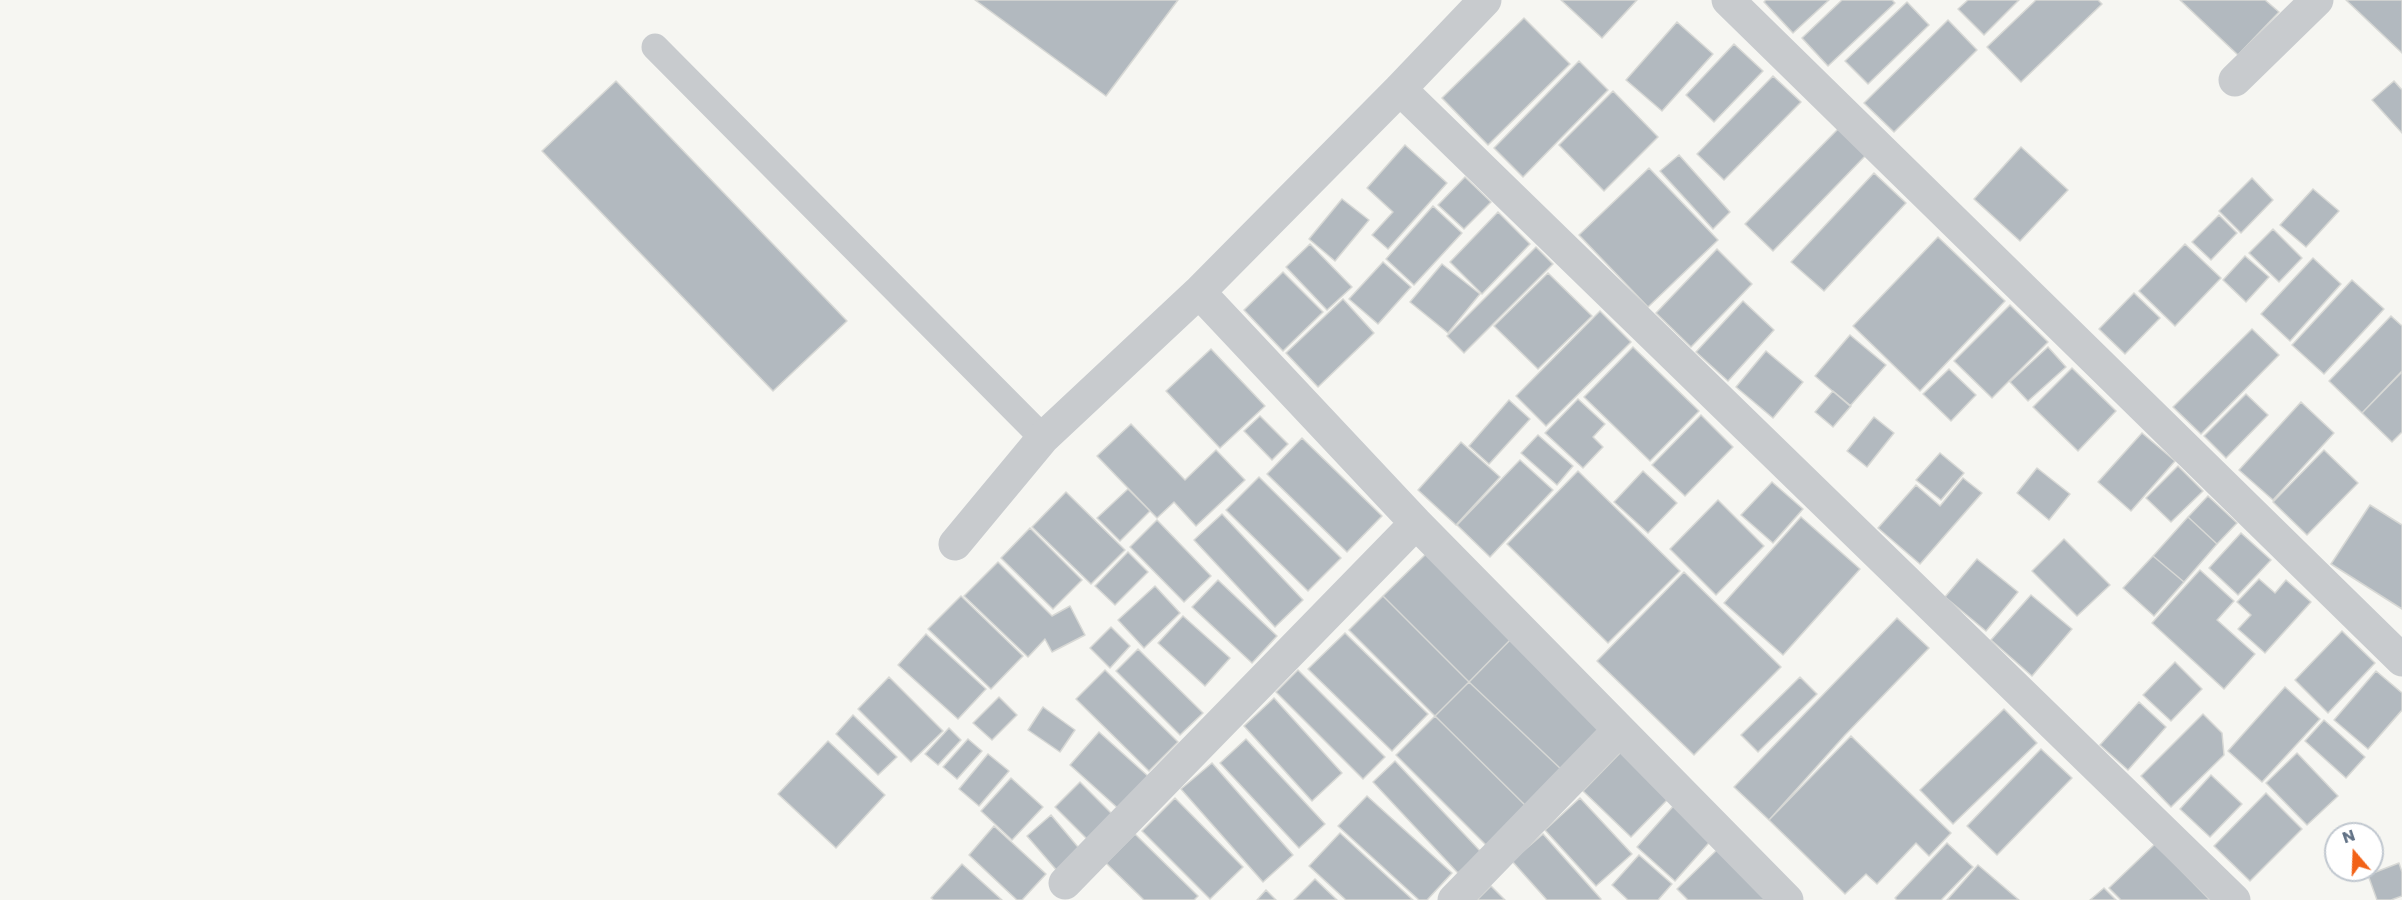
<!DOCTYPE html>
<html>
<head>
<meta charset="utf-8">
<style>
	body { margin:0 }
	#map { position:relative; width:2402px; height:900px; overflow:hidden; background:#f6f6f2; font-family:Poppins,sans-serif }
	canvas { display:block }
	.north { position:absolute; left:2324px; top:822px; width:60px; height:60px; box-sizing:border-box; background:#fff; border:2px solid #c0c7cf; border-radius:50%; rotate:341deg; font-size:16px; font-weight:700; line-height:24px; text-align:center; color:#627286 }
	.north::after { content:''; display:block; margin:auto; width:21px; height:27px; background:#f26217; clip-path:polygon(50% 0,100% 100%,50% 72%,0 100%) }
</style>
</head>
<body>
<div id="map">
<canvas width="2402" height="900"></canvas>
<div class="north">N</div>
</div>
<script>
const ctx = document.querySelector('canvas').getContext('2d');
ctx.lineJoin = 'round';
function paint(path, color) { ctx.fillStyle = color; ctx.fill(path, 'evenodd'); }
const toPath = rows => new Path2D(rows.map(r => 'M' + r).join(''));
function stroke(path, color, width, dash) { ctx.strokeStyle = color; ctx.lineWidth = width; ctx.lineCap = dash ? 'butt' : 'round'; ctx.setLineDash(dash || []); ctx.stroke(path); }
const building = toPath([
	[975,0,1178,0,1106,96,975,0],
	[1561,0,1637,0,1602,38,1561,0],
	[1766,0,1829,0,1793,33,1764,2,1766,0],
	[1842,0,1892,0,1895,3,1828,66,1802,38,1842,0],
	[1968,0,2019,0,1984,35,1958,9,1968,0],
	[2036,0,2098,0,2102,4,2021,82,1987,47,2036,0],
	[2180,0,2265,0,2279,12,2238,55,2180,0],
	[2346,0,2402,0,2402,53,2346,0],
	[1907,2,1929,25,1868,84,1845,61,1907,2],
	[1524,18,1570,64,1488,145,1442,98,1524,18],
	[1948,20,1977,50,1894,132,1864,103,1948,20],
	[1677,22,1713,54,1662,111,1626,80,1677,22],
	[1734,44,1763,71,1714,122,1686,95,1734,44],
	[1579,61,1608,90,1523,177,1494,148,1579,61],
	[1773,76,1801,102,1724,180,1697,154,1773,76],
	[616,81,847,321,773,391,542,151,616,81],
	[2394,81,2402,90,2402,133,2372,100,2394,81],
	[1613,91,1658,137,1604,191,1559,145,1613,91],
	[1840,127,1867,154,1773,251,1745,224,1840,127],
	[1405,145,1447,183,1388,249,1372,235,1393,212,1367,188,1405,145],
	[2021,147,2068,190,2020,241,1974,199,2021,147],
	[1679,155,1730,212,1713,229,1660,171,1679,155],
	[1649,168,1718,240,1648,307,1579,235,1649,168],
	[1874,173,1906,203,1824,291,1791,262,1874,173],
	[1465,177,1491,202,1464,229,1438,205,1465,177],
	[2252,178,2273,200,2241,233,2219,211,2252,178],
	[2313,189,2339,211,2306,247,2280,225,2313,189],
	[1342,199,1369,220,1335,261,1309,239,1342,199],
	[1433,206,1462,233,1414,285,1386,259,1433,206],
	[1498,212,1530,244,1482,294,1450,262,1498,212],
	[2219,215,2237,233,2211,260,2192,242,2219,215],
	[2273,229,2302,258,2279,282,2249,253,2273,229],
	[1938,237,2005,301,1920,391,1853,326,1938,237],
	[1310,244,1352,287,1327,310,1286,267,1310,244],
	[2185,244,2221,278,2175,326,2139,291,2185,244],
	[1536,247,1553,264,1464,353,1447,336,1536,247],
	[1717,249,1752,284,1691,347,1656,313,1717,249],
	[2245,256,2269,277,2246,302,2223,280,2245,256],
	[2313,258,2341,284,2290,341,2261,314,2313,258],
	[1383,262,1411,287,1378,324,1349,299,1383,262],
	[1442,264,1480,294,1448,333,1410,302,1442,264],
	[1283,272,1323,312,1283,351,1244,310,1283,272],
	[1548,273,1592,316,1538,369,1494,326,1548,273],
	[2352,280,2384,309,2324,374,2292,345,2352,280],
	[2134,293,2160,318,2125,354,2099,329,2134,293],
	[1343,299,1374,333,1318,387,1286,353,1343,299],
	[1743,301,1774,330,1728,381,1696,352,1743,301],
	[2010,305,2048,342,1992,398,1954,361,2010,305],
	[1600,311,1631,342,1546,426,1516,396,1600,311],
	[2391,316,2402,326,2402,371,2362,413,2329,381,2391,316],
	[2252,329,2279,355,2201,434,2173,407,2252,329],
	[1850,335,1886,365,1850,406,1815,376,1850,335],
	[1633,347,1699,411,1650,461,1584,397,1633,347],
	[2048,347,2066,367,2028,401,2010,382,2048,347],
	[1211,349,1265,406,1220,448,1166,391,1211,349],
	[1766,351,1803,382,1773,418,1736,387,1766,351],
	[2072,368,2116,411,2078,451,2033,407,2072,368],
	[1949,369,1976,395,1951,421,1923,394,1949,369],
	[2402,372,2402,432,2392,442,2362,413,2402,372],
	[1833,391,1851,406,1833,427,1815,412,1833,391],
	[2246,394,2268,415,2226,458,2204,436,2246,394],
	[1578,399,1605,424,1593,437,1603,447,1583,468,1545,433,1578,399],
	[1509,400,1530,419,1489,464,1469,446,1509,400],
	[2301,402,2334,433,2273,500,2239,470,2301,402],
	[1701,415,1733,447,1685,496,1652,465,1701,415],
	[1260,416,1288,444,1272,460,1244,431,1260,416],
	[1874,417,1894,433,1867,467,1847,451,1874,417],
	[1131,424,1185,480,1216,450,1245,480,1196,526,1174,502,1157,518,1097,456,1131,424],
	[2142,433,2175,461,2131,511,2098,482,2142,433],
	[1538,435,1573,466,1557,485,1521,453,1538,435],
	[1302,438,1382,516,1347,552,1267,474,1302,438],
	[1461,442,1500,477,1456,525,1418,490,1461,442],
	[2324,450,2358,483,2307,535,2273,502,2324,450],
	[1940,453,1964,473,1941,500,1916,480,1940,453],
	[1520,460,1553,490,1490,557,1457,525,1520,460],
	[2178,466,2203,491,2171,522,2146,498,2178,466],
	[2037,468,2070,494,2049,520,2017,493,2037,468],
	[1578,471,1680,571,1608,643,1507,544,1578,471],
	[1643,471,1677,503,1648,533,1614,502,1643,471],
	[1259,477,1341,558,1308,591,1226,510,1259,477],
	[1963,478,1982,493,1920,564,1878,528,1916,485,1940,506,1963,478],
	[1772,482,1803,509,1773,543,1741,515,1772,482],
	[1128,489,1150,511,1120,541,1097,518,1128,489],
	[1066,492,1125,550,1091,584,1032,527,1066,492],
	[2208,496,2237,523,2217,544,2188,517,2208,496],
	[1718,500,1764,546,1716,595,1670,549,1718,500],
	[2370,505,2402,525,2402,609,2331,564,2370,505],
	[1222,514,1303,600,1275,627,1194,540,1222,514],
	[1801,517,1860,569,1783,655,1724,603,1801,517],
	[2188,517,2217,544,2184,582,2153,556,2188,517],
	[1157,520,1211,576,1184,602,1130,547,1157,520],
	[1030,528,1082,580,1053,609,1001,558,1030,528],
	[2241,533,2271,560,2238,595,2209,568,2241,533],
	[2064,539,2110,585,2077,616,2032,571,2064,539],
	[1128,552,1148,572,1115,605,1095,586,1128,552],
	[1427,553,1513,637,1469,682,1383,596,1427,553],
	[2153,556,2184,582,2154,616,2123,588,2153,556],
	[1977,559,2018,592,1986,631,1945,597,1977,559],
	[998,562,1052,616,1070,606,1085,635,1052,652,1045,639,1028,657,964,596,998,562],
	[2200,570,2234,601,2217,620,2255,654,2224,689,2152,623,2200,570],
	[1684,572,1781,667,1694,755,1597,661,1684,572],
	[2259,579,2275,593,2286,580,2311,602,2265,653,2238,629,2251,615,2237,602,2259,579],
	[1218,580,1277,636,1252,663,1192,607,1218,580],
	[1155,586,1180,613,1144,648,1118,620,1155,586],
	[2031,595,2072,629,2032,676,1991,640,2031,595],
	[961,596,1023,656,991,689,928,629,961,596],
	[1383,596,1469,682,1435,716,1349,630,1383,596],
	[1183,616,1230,658,1205,686,1158,643,1183,616],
	[1897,618,1929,648,1845,735,1769,820,1734,787,1897,618],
	[1111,627,1130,646,1110,668,1090,648,1111,627],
	[2342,631,2375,663,2328,713,2295,680,2342,631],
	[1345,633,1428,714,1392,751,1308,669,1345,633],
	[926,634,986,689,958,719,898,665,926,634],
	[1513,637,1606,727,1563,771,1469,682,1513,637],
	[1138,649,1203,713,1180,735,1116,671,1138,649],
	[2175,662,2202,689,2171,721,2143,695,2175,662],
	[1105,670,1178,742,1149,771,1076,699,1105,670],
	[1298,670,1385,757,1363,779,1276,692,1298,670],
	[2376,671,2402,693,2402,710,2368,749,2334,720,2376,671],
	[889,677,943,731,911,762,858,709,889,677],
	[1800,677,1817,694,1758,752,1741,735,1800,677],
	[1469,682,1563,771,1531,811,1435,716,1469,682],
	[2285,687,2320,719,2262,782,2228,751,2285,687],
	[999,697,1017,715,992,740,973,723,999,697],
	[1274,698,1342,773,1312,801,1244,726,1274,698],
	[2139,702,2166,727,2128,770,2100,745,2139,702],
	[1043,707,1075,730,1060,752,1028,730,1043,707],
	[2004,709,2037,743,1953,824,1920,790,2004,709],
	[2203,714,2222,733,2224,755,2171,807,2141,776,2203,714],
	[853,715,897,757,878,775,836,734,853,715],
	[1435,716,1531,811,1491,850,1396,755,1435,716],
	[2324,720,2365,757,2346,778,2305,741,2324,720],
	[949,728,961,740,938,765,925,754,949,728],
	[1099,732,1150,778,1121,811,1070,765,1099,732],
	[1851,736,1951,833,1929,856,1916,843,1877,884,1866,874,1845,894,1769,820,1851,736],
	[968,739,982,751,957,779,943,767,968,739],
	[1246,739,1325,824,1299,848,1220,763,1246,739],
	[828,741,885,795,836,848,778,794,828,741],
	[2041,749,2072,778,1997,855,1967,826,2041,749],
	[1623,750,1670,797,1631,837,1583,791,1623,750],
	[2297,753,2338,796,2307,825,2266,783,2297,753],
	[988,754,1009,771,979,806,959,789,988,754],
	[1395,761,1481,852,1458,873,1373,782,1395,761],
	[1212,763,1293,855,1263,882,1181,789,1212,763],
	[2211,775,2242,804,2210,837,2180,809,2211,775],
	[1011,778,1043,807,1012,840,981,811,1011,778],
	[1080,782,1112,814,1087,839,1055,807,1080,782],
	[2266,793,2302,829,2250,881,2214,846,2266,793],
	[1367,796,1452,873,1427,900,1419,900,1338,826,1367,796],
	[1175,798,1243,867,1210,899,1142,831,1175,798],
	[1580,798,1632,854,1596,886,1545,830,1580,798],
	[1677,802,1715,836,1675,881,1637,847,1677,802],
	[1051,815,1083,853,1059,873,1027,836,1051,815],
	[994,826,1046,874,1022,900,1017,900,969,855,994,826],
	[1340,833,1413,900,1346,900,1309,866,1340,833],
	[1135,834,1198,896,1194,900,1144,900,1106,863,1135,834],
	[1543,834,1601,899,1600,900,1547,900,1512,861,1543,834],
	[1947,843,1973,867,1941,900,1897,900,1895,898,1947,843],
	[1723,844,1778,900,1688,900,1677,889,1723,844],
	[2155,844,2210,900,2121,900,2109,888,2155,844],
	[1639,855,1672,884,1658,900,1628,900,1612,885,1639,855],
	[2399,863,2402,872,2402,896,2391,900,2377,900,2368,875,2399,863],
	[962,864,1002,900,934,900,931,898,962,864],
	[1978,865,2019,900,1947,900,1978,865],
	[1315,879,1337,900,1294,900,1315,879],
	[1491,886,1505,900,1477,900,1491,886],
	[2104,888,2116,900,2090,900,2104,888],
	[1266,890,1276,900,1257,900,1266,890]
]);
paint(building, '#b2b9bf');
stroke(building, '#d7d8d5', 1.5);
stroke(toPath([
	[655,47,1043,438]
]), '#c8cbce', 27);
stroke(toPath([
	[1728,0,2402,660],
	[2235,80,2317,0],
	[1400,89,2234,900],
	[1199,292,1416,523,1787,900],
	[955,544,1043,438,1199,292,1400,89,1485,0],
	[1065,883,1416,523],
	[1454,900,1619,730]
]), '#c8cbce', 33);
</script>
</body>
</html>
